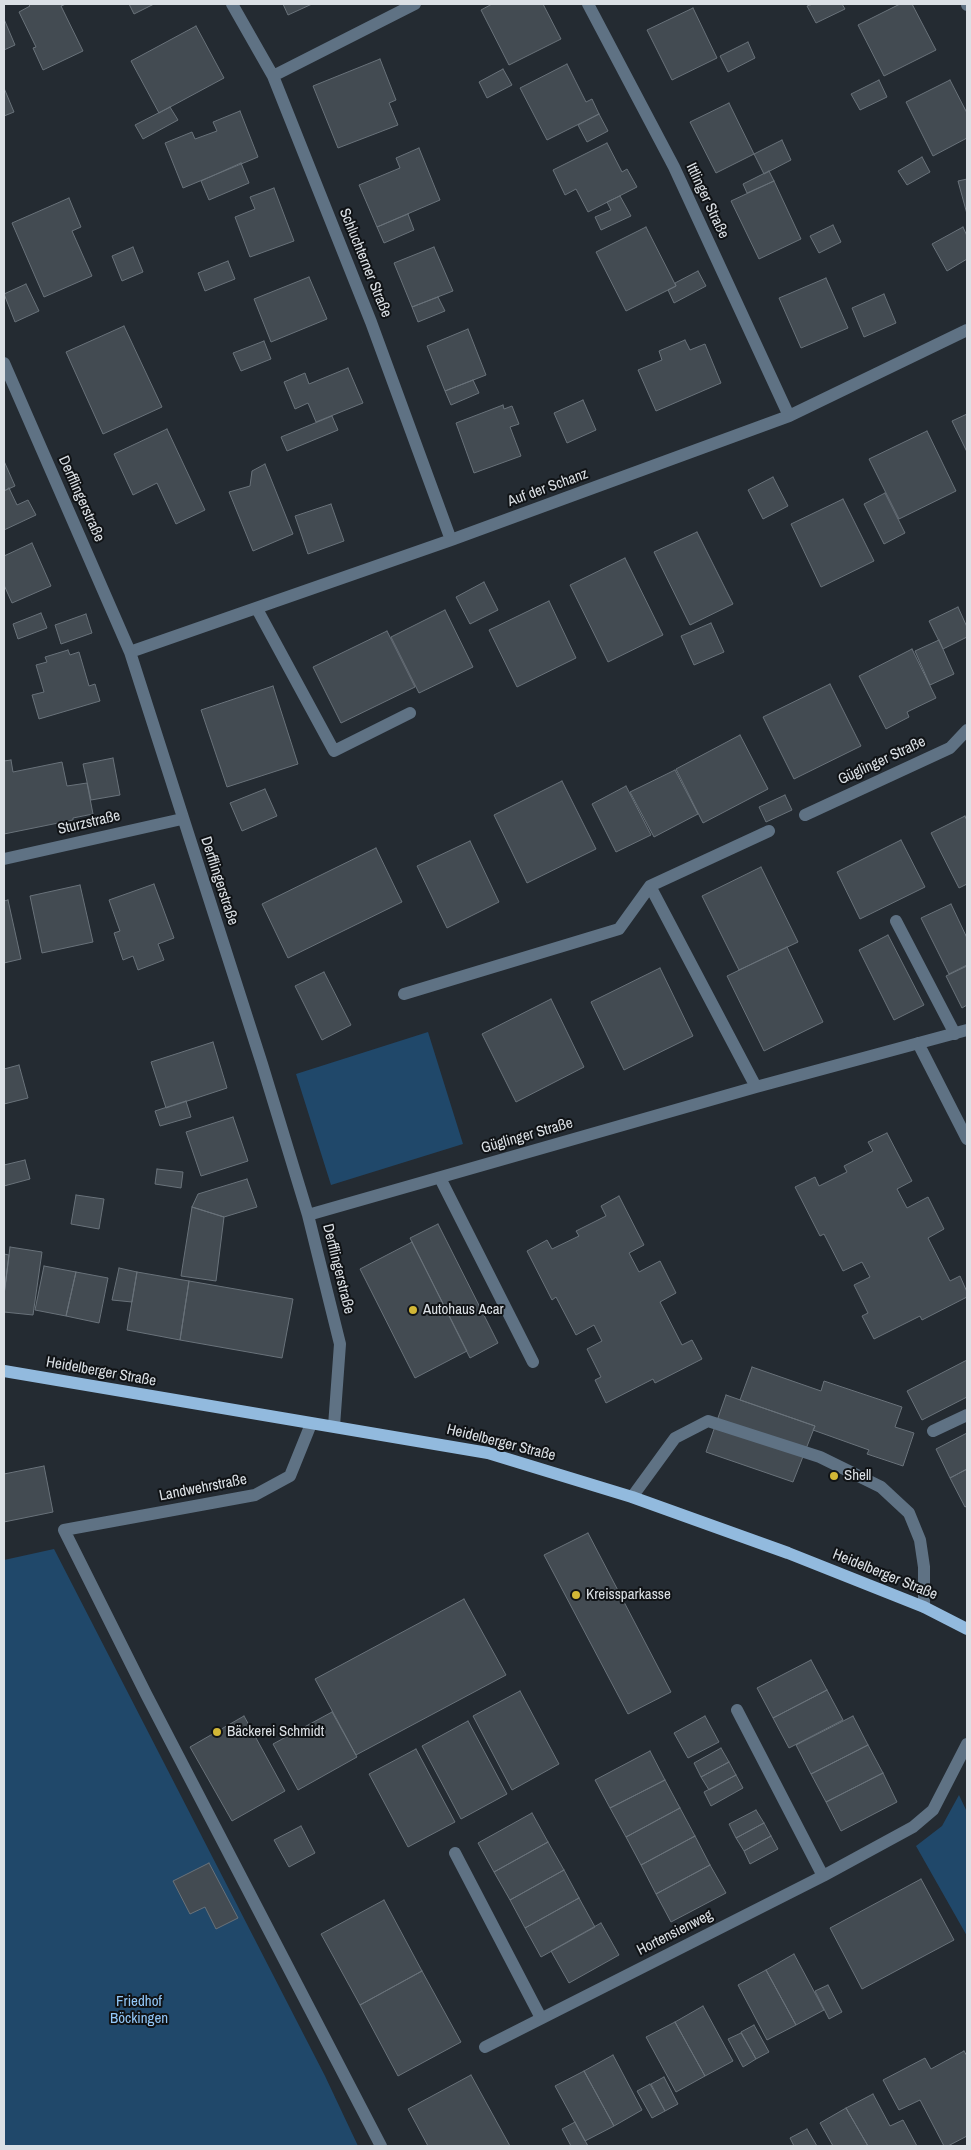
<!DOCTYPE html>
<html>
<head>
<meta charset="utf-8">
<style>
	body { margin:0 }
	#map { position:relative; width:971px; height:2150px; overflow:hidden; background:#242b32; font-family:"Archivo Narrow",sans-serif }
	canvas { display:block }
	.frame { position:absolute; inset:0; border:5px solid #dbe0e5; pointer-events:none }
</style>
</head>
<body>
<div id="map">
<canvas width="971" height="2150"></canvas>
<div class="frame"></div>
</div>
<script>
const ctx = document.querySelector('canvas').getContext('2d');
ctx.lineJoin = 'round';
function paint(path, color) { ctx.fillStyle = color; ctx.fill(path, 'evenodd'); }
const toPath = rows => new Path2D(rows.map(r => 'M' + r).join(''));
function stroke(path, color, width, dash) { ctx.strokeStyle = color; ctx.lineWidth = width; ctx.lineCap = dash ? 'butt' : 'round'; ctx.setLineDash(dash || []); ctx.stroke(path); }
function write(font, color, halo, rows, align = 'center') {
  ctx.font = font + ' "Archivo Narrow",sans-serif'; ctx.lineWidth = 4; ctx.setLineDash([]); ctx.textBaseline = 'middle'; ctx.strokeStyle = halo; ctx.fillStyle = color; for (const [text, x, y, turn = 0] of rows) {
    ctx.save(); ctx.translate(x, y); ctx.rotate((+turn || 0) * Math.PI / 180); ctx.textAlign = isNaN(turn) ? turn : align; if (halo) ctx.strokeText(text, 0, 0); ctx.fillText(text, 0, 0); ctx.restore();
  }
}
paint(toPath([
	[428,1032,463,1144,331,1185,296,1074],
	[54,1549,325,2076,358,2146,4,2146,4,1560],
	[959,1795,967,1812,967,1936,916,1846,942,1826]
]), '#20486a');
const building = toPath([
	[28,4,66,4,61,6,83,51,43,70,33,48,36,47,19,12,30,6,28,4],
	[129,4,154,4,134,14,129,4],
	[283,4,312,4,288,15,283,4],
	[492,4,543,4,561,39,509,65,481,10,492,4],
	[813,4,842,4,845,9,816,23,807,6,813,4],
	[900,4,912,4,936,50,884,76,858,25,900,4],
	[693,8,717,58,672,80,647,30,693,8],
	[4,19,15,45,4,50,4,19],
	[196,26,224,78,159,113,131,61,196,26],
	[748,42,755,58,728,72,720,56,748,42],
	[380,59,396,100,389,103,398,125,338,148,313,86,380,59],
	[567,64,586,102,592,99,599,114,547,140,520,88,567,64],
	[503,69,512,85,487,98,479,82,503,69],
	[879,80,887,97,860,110,851,94,879,80],
	[950,80,967,113,967,138,933,156,906,102,950,80],
	[4,88,14,112,4,116,4,88],
	[729,103,754,154,716,173,690,122,729,103],
	[170,107,178,120,143,139,135,125,170,107],
	[240,111,258,157,183,188,165,143,192,132,195,139,217,131,213,122,240,111],
	[599,114,608,131,587,142,578,125,599,114],
	[782,140,791,160,764,174,754,154,782,140],
	[607,143,622,172,627,169,637,187,588,212,576,189,565,195,553,170,607,143],
	[419,148,440,200,377,227,359,185,400,168,396,158,419,148],
	[922,157,930,172,907,185,898,171,922,157],
	[241,163,249,183,209,200,201,181,241,163],
	[769,171,774,181,747,193,743,184,769,171],
	[967,179,967,214,958,181,967,179],
	[774,181,801,239,759,259,731,201,774,181],
	[274,188,294,241,250,257,235,217,255,209,250,197,274,188],
	[620,196,631,216,601,230,595,217,611,210,607,202,620,196],
	[69,198,81,227,72,231,92,276,44,297,12,223,69,198],
	[408,214,414,230,384,243,377,227,408,214],
	[833,225,841,242,819,253,810,236,833,225],
	[646,227,676,286,626,311,596,252,646,227],
	[963,227,967,236,967,259,947,271,932,244,963,227],
	[133,247,143,272,122,281,112,256,133,247],
	[434,247,453,291,412,307,394,263,434,247],
	[228,261,235,279,205,291,198,273,228,261],
	[698,271,706,286,674,303,668,290,676,286,675,283,698,271],
	[309,277,327,319,271,342,254,299,309,277],
	[826,278,848,328,801,348,779,298,826,278],
	[26,284,39,311,15,322,4,294,26,284],
	[884,294,896,323,864,337,852,308,884,294],
	[438,297,445,311,418,322,412,307,438,297],
	[124,326,162,407,103,434,66,352,124,326],
	[468,329,486,375,445,391,427,346,468,329],
	[685,340,690,350,705,344,721,383,656,411,638,370,662,360,659,351,685,340],
	[264,341,271,359,241,371,233,353,264,341],
	[348,368,363,403,316,422,308,403,295,409,284,382,305,373,309,384,348,368],
	[473,380,479,393,451,405,445,391,473,380],
	[583,400,596,430,567,443,554,413,583,400],
	[503,405,504,409,512,406,519,424,510,427,521,456,474,473,456,423,503,405],
	[967,414,967,452,952,421,967,414],
	[332,416,338,430,287,451,281,437,332,416],
	[167,429,205,510,176,524,157,483,133,495,114,454,167,429],
	[927,431,956,491,899,519,869,459,927,431],
	[4,461,15,486,4,491,4,461],
	[265,464,293,534,253,551,229,492,250,486,252,471,265,464],
	[773,477,788,506,763,519,748,490,773,477],
	[9,488,17,505,28,500,36,515,4,530,4,491,9,488],
	[885,493,905,533,884,544,864,504,885,493],
	[843,499,874,561,821,587,791,524,843,499],
	[331,504,344,541,308,554,295,516,331,504],
	[697,532,733,604,690,625,654,552,697,532],
	[32,543,51,586,12,603,4,585,4,556,32,543],
	[625,558,663,635,608,662,570,585,625,558],
	[484,582,498,610,470,624,456,597,484,582],
	[549,601,576,658,517,687,489,630,549,601],
	[958,607,967,627,967,637,943,649,929,621,958,607],
	[445,610,473,667,419,693,391,637,445,610],
	[41,613,47,628,18,639,13,624,41,613],
	[86,614,92,633,61,644,55,625,86,614],
	[711,623,724,652,694,665,681,636,711,623],
	[387,631,415,687,341,723,313,667,387,631],
	[939,640,954,674,930,685,915,651,939,640],
	[912,649,936,698,907,712,909,717,886,729,859,676,912,649],
	[68,650,70,655,79,652,89,686,95,684,100,701,39,719,32,695,44,692,36,665,47,662,45,657,68,650],
	[830,684,861,746,794,779,763,717,830,684],
	[273,686,298,764,227,787,201,710,273,686],
	[740,735,768,789,703,823,676,769,740,735],
	[113,758,120,795,91,800,83,764,113,758],
	[11,760,13,772,62,762,67,786,87,783,93,814,73,818,73,820,4,834,4,761,11,760],
	[675,770,698,814,654,837,630,792,675,770],
	[562,781,596,849,527,883,494,815,562,781],
	[626,786,651,835,616,852,592,804,626,786],
	[265,789,277,816,242,831,230,803,265,789],
	[785,795,792,810,766,822,759,807,785,795],
	[965,816,967,821,967,884,959,888,931,833,965,816],
	[901,840,925,887,860,919,837,872,901,840],
	[470,841,499,902,447,928,417,866,470,841],
	[376,848,402,902,288,958,262,904,376,848],
	[761,867,798,942,739,970,702,896,761,867],
	[154,884,174,938,158,944,164,960,138,970,133,956,123,960,114,933,120,931,109,900,154,884],
	[80,885,93,942,42,953,30,896,80,885],
	[8,900,21,959,4,963,4,901,8,900],
	[951,904,967,938,967,965,949,974,921,918,951,904],
	[888,935,924,1005,894,1020,859,950,888,935],
	[787,947,823,1022,764,1051,727,976,787,947],
	[967,966,967,1005,962,1008,946,976,967,966],
	[660,968,693,1036,624,1070,591,1002,660,968],
	[324,972,351,1025,322,1040,295,986,324,972],
	[551,999,584,1067,516,1102,482,1034,551,999],
	[213,1042,227,1088,166,1108,151,1062,213,1042],
	[19,1065,28,1098,4,1104,4,1069,19,1065],
	[186,1101,191,1117,160,1126,155,1111,186,1101],
	[233,1117,248,1161,201,1176,186,1132,233,1117],
	[887,1133,912,1181,897,1189,907,1208,928,1197,944,1229,928,1238,950,1281,960,1276,967,1292,967,1297,922,1320,920,1316,874,1339,862,1316,868,1313,854,1285,870,1277,862,1262,843,1271,824,1234,820,1236,795,1187,815,1177,819,1186,847,1172,844,1166,873,1151,868,1142,887,1133],
	[25,1160,30,1179,4,1186,4,1165,25,1160],
	[157,1169,183,1172,181,1188,155,1184,157,1169],
	[247,1179,257,1207,224,1217,192,1207,198,1194,247,1179],
	[76,1195,104,1199,99,1229,71,1224,76,1195],
	[619,1196,644,1245,629,1253,639,1272,660,1261,676,1293,660,1302,682,1345,692,1340,702,1359,655,1383,653,1379,606,1403,595,1380,601,1377,587,1349,602,1341,594,1325,576,1335,556,1297,552,1300,527,1251,547,1240,552,1249,579,1236,576,1231,606,1216,601,1206,619,1196],
	[192,1207,224,1217,216,1281,181,1276,192,1207],
	[438,1224,498,1343,470,1358,410,1238,438,1224],
	[412,1242,467,1351,415,1378,360,1269,412,1242],
	[10,1247,42,1252,33,1315,4,1312,4,1295,10,1247],
	[4,1254,9,1255,4,1295,4,1254],
	[44,1266,76,1272,66,1316,35,1310,44,1266],
	[119,1268,137,1272,132,1302,112,1300,119,1268],
	[76,1272,108,1278,99,1323,66,1316,76,1272],
	[137,1272,189,1281,180,1340,127,1330,137,1272],
	[189,1281,293,1299,282,1358,180,1340,189,1281],
	[967,1360,967,1397,922,1420,907,1391,967,1360],
	[752,1367,821,1391,824,1381,902,1407,895,1427,914,1433,903,1466,867,1454,869,1450,813,1430,815,1426,740,1400,752,1367],
	[726,1395,815,1426,793,1482,706,1452,726,1395],
	[967,1433,967,1469,950,1478,936,1449,967,1433],
	[44,1466,53,1512,4,1522,4,1474,44,1466],
	[967,1469,967,1506,965,1507,950,1478,967,1469],
	[588,1533,671,1692,628,1714,544,1555,588,1533],
	[464,1599,506,1675,356,1755,315,1679,464,1599],
	[811,1660,827,1690,773,1718,757,1688,811,1660],
	[827,1690,843,1720,789,1748,773,1718,827,1690],
	[520,1691,559,1764,512,1790,473,1716,520,1691],
	[332,1712,357,1757,298,1790,273,1744,332,1712],
	[244,1716,285,1791,232,1821,190,1747,244,1716],
	[705,1716,719,1742,688,1758,674,1733,705,1716],
	[853,1716,868,1745,811,1774,796,1745,853,1716],
	[468,1721,507,1794,461,1819,422,1746,468,1721],
	[868,1745,883,1773,826,1802,811,1774,868,1745],
	[721,1748,729,1762,701,1777,694,1763,721,1748],
	[416,1749,455,1822,408,1847,369,1774,416,1749],
	[650,1751,665,1780,610,1808,595,1780,650,1751],
	[729,1762,736,1775,709,1790,701,1777,729,1762],
	[883,1773,897,1802,841,1831,826,1802,883,1773],
	[736,1775,743,1788,711,1806,704,1792,736,1775],
	[665,1780,680,1808,626,1837,610,1808,665,1780],
	[680,1808,695,1836,641,1865,626,1837,680,1808],
	[756,1810,764,1823,736,1838,729,1824,756,1810],
	[532,1813,548,1842,494,1872,478,1843,532,1813],
	[764,1823,771,1836,744,1851,736,1838,764,1823],
	[301,1826,315,1853,289,1867,274,1840,301,1826],
	[695,1836,710,1865,656,1894,641,1865,695,1836],
	[771,1836,778,1849,750,1864,744,1851,771,1836],
	[548,1842,564,1870,510,1900,494,1872,548,1842],
	[209,1863,238,1918,216,1929,205,1907,190,1914,173,1881,209,1863],
	[710,1865,726,1893,671,1922,656,1894,710,1865],
	[564,1870,579,1898,525,1928,510,1900,564,1870],
	[921,1879,954,1940,862,1989,830,1928,921,1879],
	[579,1898,595,1927,541,1957,525,1928,579,1898],
	[384,1900,422,1971,360,2005,321,1934,384,1900],
	[601,1923,619,1955,569,1983,551,1951,601,1923],
	[794,1954,824,2010,796,2025,766,1970,794,1954],
	[766,1970,796,2025,767,2040,738,1985,766,1970],
	[422,1971,461,2042,398,2076,360,2005,422,1971],
	[828,1985,842,2012,829,2019,815,1991,828,1985],
	[703,2006,733,2061,705,2076,675,2022,703,2006],
	[675,2022,705,2076,676,2092,646,2037,675,2022],
	[754,2025,769,2052,756,2059,741,2032,754,2025],
	[741,2033,756,2059,743,2067,728,2039,741,2033],
	[964,2051,967,2056,967,2136,948,2146,944,2146,920,2100,899,2110,883,2080,925,2058,931,2069,964,2051],
	[613,2055,642,2110,614,2126,584,2071,613,2055],
	[584,2071,614,2126,585,2141,555,2086,584,2071],
	[471,2075,510,2146,428,2146,408,2109,471,2075],
	[664,2077,678,2104,665,2111,651,2084,664,2077],
	[650,2084,665,2111,652,2118,637,2091,650,2084],
	[873,2094,890,2126,903,2120,917,2146,868,2146,846,2108,873,2094],
	[846,2108,868,2146,833,2146,820,2123,846,2108],
	[575,2122,588,2146,571,2146,562,2129,575,2122],
	[807,2129,817,2146,794,2146,790,2138,807,2129]
]);
paint(building, '#434b52');
stroke(building, '#69727a', 1);
stroke(toPath([
	[232,4,273,76,371,322,451,540],
	[588,4,674,167,789,416],
	[967,4,967,5],
	[273,76,415,4],
	[4,363,130,652,262,1064,308,1215,340,1344,334,1426],
	[257,609,334,751,410,713],
	[130,652,451,540,789,416,967,330],
	[805,815,950,748,967,730],
	[4,859,182,819],
	[650,886,756,1087],
	[896,921,955,1034],
	[404,994,619,929,650,886,769,831],
	[918,1043,967,1139],
	[440,1178,533,1362],
	[308,1215,756,1087,967,1030],
	[311,1424,290,1476,255,1495,64,1530,146,1694,381,2146],
	[933,1431,967,1415],
	[632,1497,675,1438,708,1421,820,1457,881,1487,909,1513,920,1540,924,1567,924,1607],
	[737,1710,823,1876],
	[455,1853,541,2018],
	[485,2047,823,1876,913,1827,933,1810,967,1744]
]), '#5f7284', 12);
stroke(toPath([
	[4,1371,488,1453,632,1497,788,1553,924,1607,967,1629]
]), '#92bade', 12);
for (const [x, y, r, color] of [
	[413,1310,5,"#d2b736"],
	[834,1476,5,"#d2b736"],
	[576,1595,5,"#d2b736"],
	[217,1732,5,"#d2b736"]
]) { const dot = new Path2D(); dot.arc(x, y, r, 0, 2 * Math.PI); ctx.fillStyle = color; ctx.fill(dot); stroke(dot, '#101316', 2); }
write('15px', '#dbe0e5', '#101316', [
	["Ittlinger Straße",707,201,65],
	["Schluchterner Straße",365,263,68],
	["Auf der Schanz",548,488,-20],
	["Derfflingerstraße",81,499,66],
	["Güglinger Straße",882,761,-25],
	["Sturzstraße",89,823,-13],
	["Derfflingerstraße",219,881,72],
	["Güglinger Straße",527,1136,-16],
	["Derfflingerstraße",338,1269,76],
	["Heidelberger Straße",101,1372,10],
	["Heidelberger Straße",501,1443,14],
	["Landwehrstraße",203,1488,-11],
	["Heidelberger Straße",885,1575,22],
	["Hortensienweg",675,1933,-27]
]);
write('15px', '#dbe0e5', '#101316', [
	["Autohaus Acar",423,1310],
	["Shell",844,1476],
	["Kreissparkasse",586,1595],
	["Bäckerei Schmidt",227,1732]
], 'left');
write('15px', '#92c7f7', '#101316', [
	["Friedhof",139,2002],
	["Böckingen",139,2019]
]);
</script>
</body>
</html>
